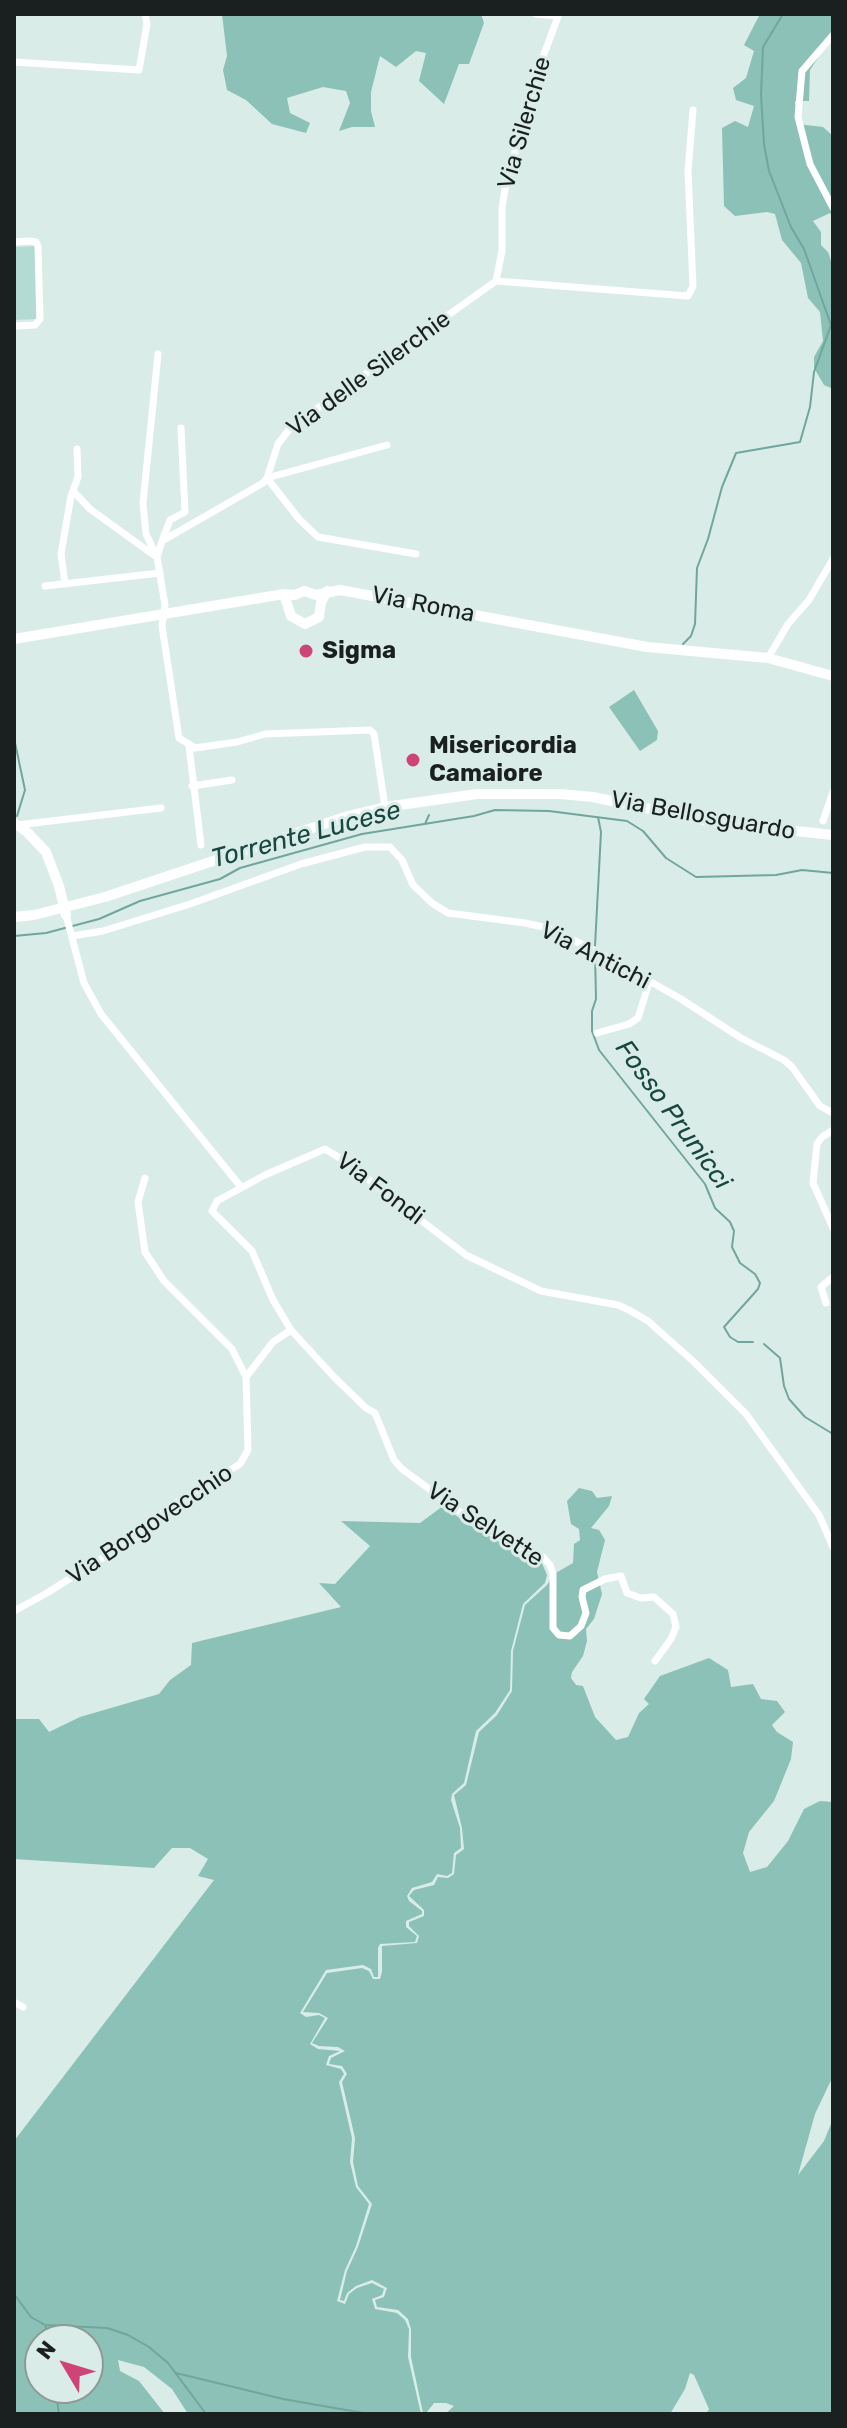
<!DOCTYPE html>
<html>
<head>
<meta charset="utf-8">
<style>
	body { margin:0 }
	#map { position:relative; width:847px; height:2428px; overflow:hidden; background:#daece8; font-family:Rubik,sans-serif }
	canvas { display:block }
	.frame { position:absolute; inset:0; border:16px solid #1a201f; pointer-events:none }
	.north { position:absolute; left:24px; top:2324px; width:80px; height:80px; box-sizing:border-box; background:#daece8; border:2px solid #8d9a98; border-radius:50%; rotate:308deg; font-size:22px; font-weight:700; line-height:32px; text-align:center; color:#1a201f }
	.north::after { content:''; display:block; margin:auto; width:28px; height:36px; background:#cf4477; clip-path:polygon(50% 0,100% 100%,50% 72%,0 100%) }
</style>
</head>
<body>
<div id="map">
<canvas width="847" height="2428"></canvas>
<div class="frame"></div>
<div class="north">N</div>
</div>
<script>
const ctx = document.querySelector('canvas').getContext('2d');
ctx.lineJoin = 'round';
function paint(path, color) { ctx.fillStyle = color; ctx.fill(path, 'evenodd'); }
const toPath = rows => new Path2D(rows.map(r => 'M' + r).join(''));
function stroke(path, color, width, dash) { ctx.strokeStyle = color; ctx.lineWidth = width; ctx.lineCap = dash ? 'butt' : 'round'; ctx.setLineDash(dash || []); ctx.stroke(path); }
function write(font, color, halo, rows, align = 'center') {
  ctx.font = font + ' Rubik,sans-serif'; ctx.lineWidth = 6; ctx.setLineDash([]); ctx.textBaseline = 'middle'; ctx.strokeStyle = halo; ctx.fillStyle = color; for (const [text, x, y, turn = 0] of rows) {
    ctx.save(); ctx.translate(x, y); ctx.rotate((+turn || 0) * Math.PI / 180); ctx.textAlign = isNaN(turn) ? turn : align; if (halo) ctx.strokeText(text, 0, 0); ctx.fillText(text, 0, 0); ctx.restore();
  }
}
paint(toPath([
	[35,246,36,319,14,320,14,247]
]), '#b4dbd3');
paint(toPath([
	[222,14,481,14,484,23,469,64,459,64,444,104,419,81,426,53,416,51,396,67,380,56,371,92,371,111,375,127,352,127,339,131,350,103,346,91,323,87,287,98,290,113,310,123,306,133,272,124,246,100,227,90,223,70,227,56],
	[760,14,833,14,833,35,810,70,809,101,795,101,798,124,823,127,833,136,831,150,833,154,833,218,830,213,813,221,821,232,821,245,828,252,833,267,833,389,824,385,814,368,814,357,823,341,820,312,808,298,801,263,782,240,775,214,767,212,735,216,724,206,722,128,735,121,748,127,754,106,736,100,733,88,746,78,754,51,744,45],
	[634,690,658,731,657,740,640,751,609,707],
	[579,1488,592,1491,597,1498,612,1496,609,1506,591,1528,599,1530,605,1540,597,1572,602,1594,594,1619,586,1629,587,1641,583,1656,572,1672,571,1678,576,1685,583,1686,595,1717,616,1740,628,1737,639,1713,649,1704,644,1699,660,1676,709,1658,728,1670,731,1687,753,1684,761,1699,777,1701,785,1712,772,1725,777,1732,793,1742,791,1759,774,1801,749,1832,743,1853,750,1872,767,1867,788,1841,804,1809,820,1801,833,1802,833,2076,815,2114,798,2175,824,2141,833,2119,833,2414,706,2414,709,2409,694,2375,690,2373,685,2389,670,2414,445,2414,454,2406,446,2403,434,2403,427,2412,423,2413,411,2357,411,2329,408,2319,398,2310,377,2307,375,2300,384,2297,387,2288,372,2280,356,2286,347,2293,344,2301,340,2300,347,2271,358,2247,372,2204,358,2186,353,2162,355,2138,342,2082,347,2074,342,2066,329,2064,331,2058,345,2051,338,2047,319,2046,312,2043,328,2018,319,2013,303,2012,327,1973,362,1968,369,1971,373,1979,380,1979,382,1972,382,1946,417,1943,419,1936,409,1926,409,1922,424,1916,424,1910,409,1896,414,1890,434,1885,438,1877,448,1878,454,1874,456,1855,464,1849,462,1828,454,1795,466,1785,479,1732,497,1715,512,1691,513,1651,525,1605,547,1585,554,1574,573,1563,574,1544,580,1540,579,1529,571,1524,567,1501],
	[443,1506,469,1525,541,1561,547,1575,545,1583,523,1604,511,1651,510,1690,495,1713,476,1731,464,1783,452,1794,451,1800,460,1828,461,1848,454,1853,452,1873,447,1876,437,1874,432,1882,412,1888,407,1896,409,1901,422,1911,422,1914,406,1921,406,1927,417,1936,415,1942,380,1944,378,1948,378,1977,374,1977,371,1969,363,1965,326,1970,300,2013,306,2017,319,2015,325,2018,310,2044,318,2049,340,2051,329,2056,326,2065,341,2069,344,2074,339,2082,352,2138,350,2162,356,2187,369,2204,356,2246,345,2270,337,2301,345,2304,349,2294,357,2288,372,2283,384,2289,382,2295,372,2299,375,2309,397,2313,405,2320,409,2329,408,2357,421,2414,188,2414,172,2389,144,2367,118,2360,120,2371,139,2381,165,2414,14,2414,14,2141,214,1880,198,1876,208,1859,190,1848,172,1848,154,1868,14,1859,14,1719,39,1719,49,1732,80,1717,159,1694,170,1680,191,1665,192,1643,341,1607,319,1583,335,1584,370,1546,341,1521,420,1523],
	[40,2340,88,2340,88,2388,40,2388]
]), '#8bc1b6');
stroke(toPath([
	[683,644,691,636,695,624,697,568,708,539,722,487,736,453,800,442,810,407,814,372,831,325,804,249,791,227,769,171,764,144,761,95,763,47,783,14],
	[14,738,25,790,17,816],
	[425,824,429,815],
	[14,936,46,933,99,919,140,901,220,879,240,868,362,834,474,816,495,810,549,811,627,821,643,831,666,858,696,877,776,875,802,870,833,873],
	[595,946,601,832,598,817],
	[595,953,596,999,592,1011,592,1031,599,1050,705,1184,715,1208,730,1222,734,1231,732,1247,740,1263,755,1274,760,1283,758,1289,724,1327,730,1337,738,1342,753,1342],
	[764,1344,780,1358,784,1386,789,1399,805,1417,833,1434],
	[14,2294,31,2317,45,2325,50,2340],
	[45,2325,107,2328,128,2335,149,2347,168,2363,206,2414],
	[176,2373,283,2399,369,2414],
	[55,2388,59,2414]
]), '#71a69c', 2);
stroke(toPath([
	[536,14,558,16],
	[833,35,802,71,798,117,810,164,833,208],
	[14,62,139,70,147,24,145,14],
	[14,242,30,241,36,242,38,246,40,319,35,325,14,326],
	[496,281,688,296,693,286,688,171,693,110],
	[496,281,502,251,502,208,505,189,534,81,559,14],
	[387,445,267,478,299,519,318,537,416,554],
	[74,492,90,509,155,556],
	[162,541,170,520,185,512,181,428],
	[157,557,146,534,143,503,158,354],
	[65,584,61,554,71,496,78,477,77,449],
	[45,586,160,573],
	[768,658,788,624,809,600,833,559],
	[189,746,201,845],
	[192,786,232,780],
	[385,807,374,734,370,730,265,734,237,742,195,748,179,738,162,626,165,605,157,557,162,541,263,483,267,478,278,444,291,427,496,281],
	[823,821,833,792],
	[17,825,161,808],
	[66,915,84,983,101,1014,241,1187],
	[72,936,103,931,190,904,301,864,365,847,390,847,402,860,413,885,432,903,448,913,525,923,548,928,598,952,681,999,741,1038,784,1060,792,1067,820,1106,833,1113],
	[597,1033,629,1024,638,1018,649,983],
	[833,1130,822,1137,817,1144,813,1183,833,1228],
	[145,1178,138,1202,145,1252,164,1281,232,1349,246,1377],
	[826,1303,821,1287,833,1277],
	[14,1611,47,1593,137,1536,169,1507,240,1464,248,1450,246,1377,273,1342,291,1330],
	[655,1661,671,1639,676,1627,673,1614,654,1597,641,1598,627,1593,621,1576,605,1579,583,1590,582,1597,586,1613,581,1626,570,1636,559,1635,553,1628,553,1574,550,1565,543,1557,505,1541,478,1525,402,1469,394,1460,375,1413,366,1408,334,1377,291,1330,273,1300,252,1251,212,1211,217,1201,265,1175,325,1149,343,1160,466,1255,541,1291,618,1305,629,1310,648,1321,694,1362,746,1414,819,1515,833,1547],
	[14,2002,23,2007]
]), '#fff', 7);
stroke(toPath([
	[284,594,291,616,305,624,319,617,321,602,327,591],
	[14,639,284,594,295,595,304,591,316,595,340,590,647,647,768,658,833,676],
	[14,823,27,832,46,852,59,886,66,915],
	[14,917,34,915,105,897,348,816,385,807,477,794,559,794,593,797,712,822,833,835]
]), '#fff', 10);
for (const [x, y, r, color] of [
	[306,651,8,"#cf4477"],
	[413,760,8,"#cf4477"]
]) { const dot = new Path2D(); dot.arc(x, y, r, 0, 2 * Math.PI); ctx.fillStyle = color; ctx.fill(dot); stroke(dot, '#daece8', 3); }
write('24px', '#1a201f', '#daece8', [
	["Via Silerchie",525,123,-74],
	["Via delle Silerchie",369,374,-36],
	["Via Roma",423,605,11],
	["Via Bellosguardo",703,816,10],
	["Via Antichi",595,956,27],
	["Via Fondi",380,1189,37],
	["Via Borgovecchio",150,1525,-34],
	["Via Selvette",485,1525,33]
]);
write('bold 24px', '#1a201f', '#daece8', [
	["Sigma",322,651],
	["Misericordia",429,746],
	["Camaiore",429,774]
], 'left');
write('italic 26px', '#174740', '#daece8', [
	["Torrente Lucese",306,835,-15],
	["Fosso Prunicci",673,1115,54]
]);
</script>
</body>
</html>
